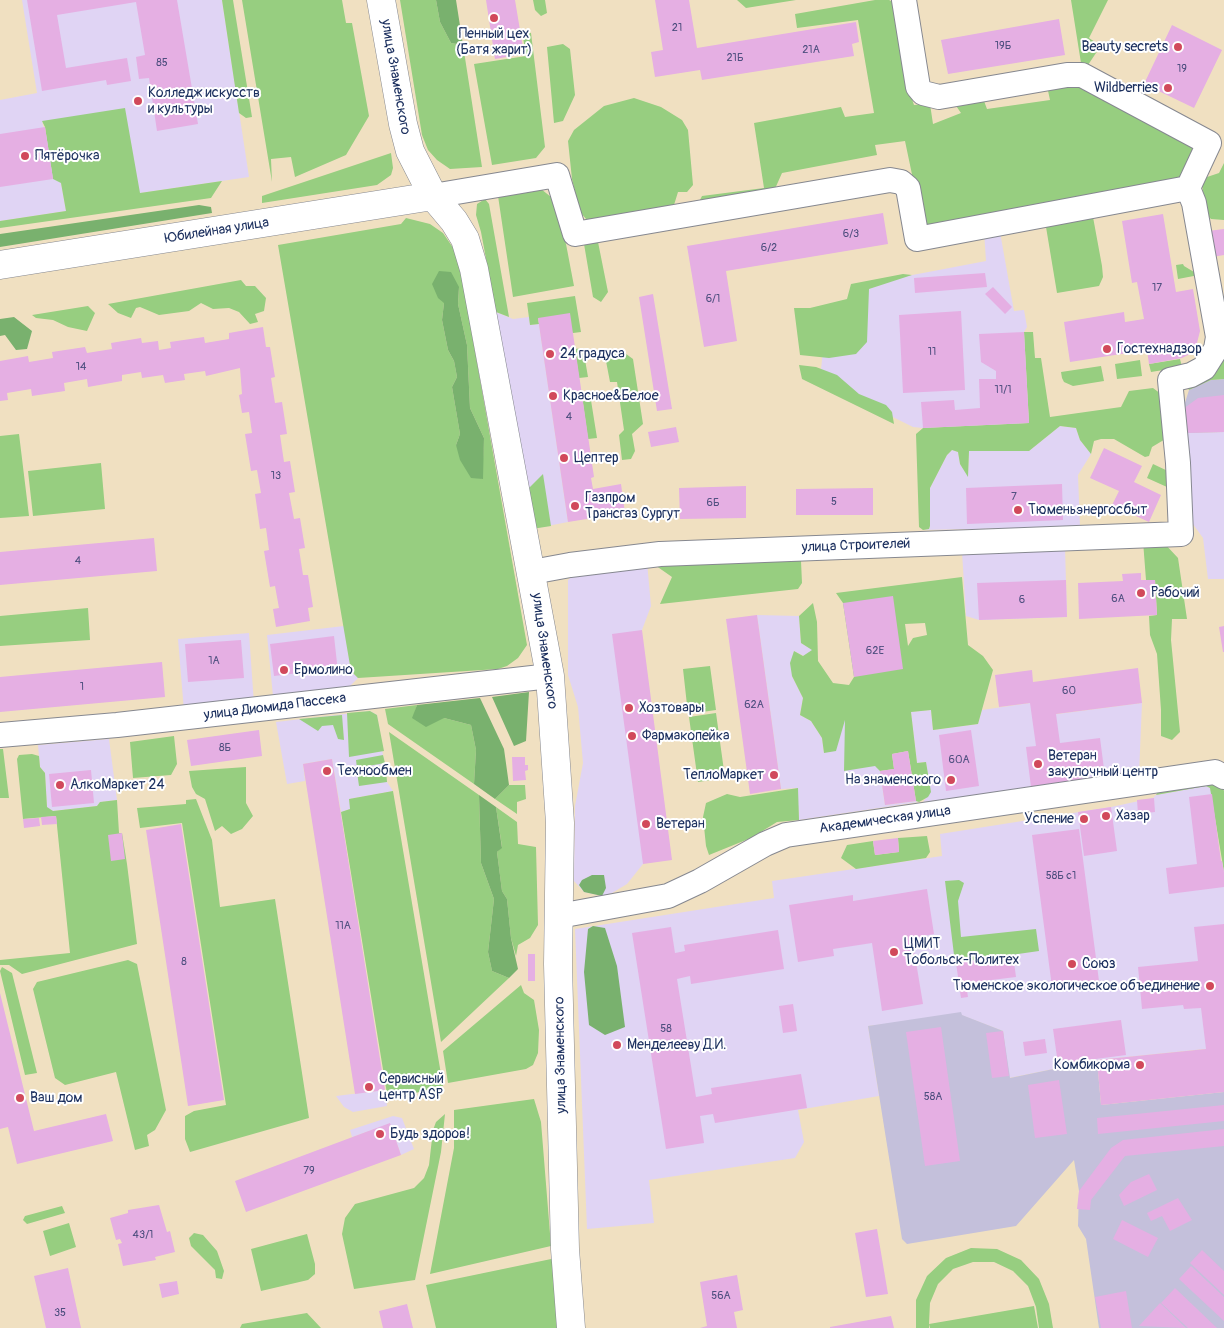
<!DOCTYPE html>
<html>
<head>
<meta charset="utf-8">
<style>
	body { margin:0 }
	canvas { display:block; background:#f0e0c1 }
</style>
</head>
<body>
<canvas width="1224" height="1328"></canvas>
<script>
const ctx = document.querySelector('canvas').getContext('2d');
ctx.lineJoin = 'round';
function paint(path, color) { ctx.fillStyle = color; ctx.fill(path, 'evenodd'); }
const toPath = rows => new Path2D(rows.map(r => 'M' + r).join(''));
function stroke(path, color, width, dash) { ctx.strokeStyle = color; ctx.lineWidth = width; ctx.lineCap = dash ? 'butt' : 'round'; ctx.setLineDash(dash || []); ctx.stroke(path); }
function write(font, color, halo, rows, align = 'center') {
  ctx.font = font + ' Pangolin,sans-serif'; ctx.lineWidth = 4; ctx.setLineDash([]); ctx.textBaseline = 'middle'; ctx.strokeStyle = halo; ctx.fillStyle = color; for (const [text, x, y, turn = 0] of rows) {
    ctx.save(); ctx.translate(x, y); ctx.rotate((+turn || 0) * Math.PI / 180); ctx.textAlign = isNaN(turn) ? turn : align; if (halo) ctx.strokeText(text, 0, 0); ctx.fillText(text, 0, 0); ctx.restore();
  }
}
paint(toPath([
	[22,0,222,0,249,177,140,193,42,122,61,183,66,211,0,221,0,100,37,93],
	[984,231,1000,232,1014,311,1024,310,1027,327,1024,332,1029,423,923,428,913,427,820,381,826,317,829,311,856,293,902,277,986,261],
	[496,312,513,319,529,317,530,325,539,324,568,522,532,529],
	[1060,426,1076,428,1080,440,1091,454,1078,475,1080,527,923,530,929,529,930,526,930,488,947,455,952,450,958,452,960,464,968,476,969,451,1029,451],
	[1224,432,1224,579,1208,579,1203,538,1190,520,1184,433],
	[1065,547,1067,617,979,620,966,616,962,552],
	[647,562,651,606,642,630,643,864,627,884,612,893,602,896,584,892,574,881,574,874,575,806,583,763,578,707,568,675,568,580,582,568],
	[757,615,799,616,801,643,813,650,804,656,794,651,792,676,803,698,800,715,811,721,822,738,824,753,845,718,880,771,885,805,916,801,919,802,799,820,797,788,781,789],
	[344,626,351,671,358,678,348,688,273,696,267,635],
	[249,633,254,704,184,711,178,639],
	[1030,703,1050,715,1142,703,1139,774,923,802,930,792,926,762,917,763,911,712,931,710,933,730,978,724,982,710],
	[370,711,377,715,387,782,393,791,349,799,351,809,341,812,332,759,303,764,305,781,287,784,276,722],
	[109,739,117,800,100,802,97,806,53,811,47,808,45,773,40,767,38,745],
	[1206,786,1210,788,1212,794,1220,861,1222,861,1224,872,1224,1047,1097,1060,1009,1078,1003,1031,961,1015,868,1026,879,1096,798,1110,804,1142,795,1158,649,1180,654,1223,587,1229,575,929,774,898,772,881,942,856,940,834,1111,807,1153,798,1156,795],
	[385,1090,387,1106,353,1112,344,1107,336,1096],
	[393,1116,402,1118,414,1149,401,1155,390,1124,352,1137,350,1130]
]), '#e0d4f4');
paint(toPath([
	[1224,379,1224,432,1184,433,1183,409,1189,390,1211,380],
	[961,1012,962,1015,1003,1031,1010,1078,1097,1060,1101,1105,1224,1092,1224,1328,1099,1328,1086,1239,1078,1226,1079,1191,1074,1160,1016,1226,907,1244,902,1239,868,1026]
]), '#c4c0db');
paint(toPath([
	[222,0,233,0,252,117,246,118,239,113],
	[242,0,342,0,346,23,352,23,369,116,346,155,295,177,291,157,271,159,272,182],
	[400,0,436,0,440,22,451,43,463,45,482,167,450,169,437,160,428,150,422,135],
	[533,0,545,0,547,13,541,16,535,10],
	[737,0,796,0,746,8],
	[875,0,889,0,895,3,911,96,914,105,930,104,933,124,961,113,952,100,984,101,987,109,1050,100,1047,86,1079,81,1198,144,1179,183,923,227,905,141,875,145,877,155,782,173,774,191,703,203,700,200,702,196,764,188,754,123,841,107,845,117,874,113,858,20,797,28,795,14],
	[1071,0,1108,0,1089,38,1098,44,1098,50,1088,65,1081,63],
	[522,31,531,33,545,147,536,158,492,165,474,64,526,56],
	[563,44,570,49,575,95,563,121,554,123,547,47],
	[634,98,661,107,682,120,688,130,693,185,687,192,678,192,674,205,595,223,587,220,580,212,572,179,568,141,574,130,604,106],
	[125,108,140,193,222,181,211,198,0,228,0,221,66,211,61,183,53,179,45,127,42,121],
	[391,153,393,168,391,175,377,185,262,203,262,196],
	[1224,163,1224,220,1211,219,1207,215,1201,179,1219,173],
	[541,189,551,197,556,210,566,244,574,286,513,297,498,196],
	[485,199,489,204,509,317,496,312,481,232,476,215,477,204],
	[1093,217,1102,266,1103,277,1099,286,1057,293,1045,221],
	[406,218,430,224,443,233,458,255,527,645,518,658,507,666,498,669,358,678,351,671,278,245,401,224],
	[459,287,458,304,467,345,470,408,484,438,482,479,456,445,460,434,452,387,457,377,454,361,448,350,442,320,444,303],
	[591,239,598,242,608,292,601,302,593,297,584,244],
	[1183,264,1184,266,1199,275,1178,279,1176,265],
	[903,274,912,275,869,289,867,342,856,354,829,358,800,355,794,308,810,308,847,299,851,284],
	[241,280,246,286,255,286,266,298,264,311,255,314,258,322,250,324,239,312,229,308,213,309,201,303,189,311,159,315,140,307,136,308,131,318,118,313,108,304],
	[575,296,581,332,573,333,538,318,539,324,530,325,527,303],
	[88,306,95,313,87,331,68,327,53,320,36,318,32,315],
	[1024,332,1033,332,1035,358,1041,358,1050,417,1121,407,1129,391,1153,388,1161,394,1167,438,1152,447,1149,456,1145,457,1114,439,1101,439,1094,441,1091,454,1080,440,1076,428,1060,426,1029,451,969,451,968,477,960,464,958,452,952,450,947,455,930,488,930,526,929,529,923,530,919,527,916,434,923,428,1029,423],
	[1224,345,1224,379,1211,380,1189,390,1187,387],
	[583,348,588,377,579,378,575,349],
	[622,351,633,359,643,424,632,434,635,451,631,459,622,460,619,435,624,430,617,382,610,382,606,361,610,354],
	[1180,359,1182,367,1151,372,1149,364],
	[1140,360,1142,376,1117,379,1115,364],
	[799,365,816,367,837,375,859,394,886,405,892,412,894,424,802,379],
	[1101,366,1104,381,1073,386,1064,382,1062,378,1061,372],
	[590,394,597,438,588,439,582,396],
	[19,434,29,516,0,518,0,436],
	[101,463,105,509,33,516,28,471],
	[1153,464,1170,472,1167,487,1147,478],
	[543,474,551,526,532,529,526,491],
	[1143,541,1164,543,1178,558,1187,619,1172,619,1171,640,1180,732,1172,740,1161,736,1161,710,1157,654,1150,635,1149,616,1157,615,1155,580,1146,580],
	[797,559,801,561,802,583,798,589,660,604,672,577,652,563],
	[962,577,968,645,983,656,993,670,978,724,933,730,931,710,911,712,917,763,926,762,931,792,928,797,919,802,916,801,908,751,892,754,894,769,880,771,875,766,844,771,845,720,836,751,824,753,822,738,811,721,800,715,803,698,792,676,790,663,794,651,803,656,812,650,801,643,799,616,813,603,817,622,818,661,833,683,849,685,854,677,843,603,836,593],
	[925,623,927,635,913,638,908,646,905,624],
	[88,608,90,640,0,646,0,616],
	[710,666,716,710,688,714,683,669],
	[417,705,413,718,444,718,471,725,476,750,474,784,388,724,385,709],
	[370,711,377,715,384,751,349,757,347,713],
	[716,713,725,778,698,782,689,717],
	[342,715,344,740,338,739,333,725,322,726,318,731,299,719],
	[389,732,479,795,481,863,494,899,488,952,492,971,509,978,441,1042],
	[174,736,177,764,171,775,133,778,130,742],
	[0,749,3,749,9,798,0,798],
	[32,754,39,756,40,767,45,773,47,807,53,811,97,806,100,802,117,800,119,833,122,833,127,864,137,944,22,974,9,965,0,965,0,960,70,953,56,816,23,819,17,759,19,755],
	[383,755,385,763,357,768,356,760],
	[246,767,246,803,253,816,242,829,231,834,222,826,215,831,205,799,196,794,192,787,189,771],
	[386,768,387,782,359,786,357,772],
	[1213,781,1222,786,1224,791,1224,872,1210,788,1206,786,1156,795,1160,789],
	[509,785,525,785,526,799,517,802,517,814,495,799],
	[798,788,799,820,777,822,751,838,709,855,706,846,703,817,706,803,727,794,740,797],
	[393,791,443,1086,388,1100,341,812,350,809,349,799],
	[196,799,212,840,220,907,275,899,309,1118,190,1152,185,1139,185,1116,194,1111,226,1105,182,823,140,828,137,808,186,804,186,800],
	[496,807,517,822,518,844,536,847,538,925,530,938,518,945,516,956,511,938,507,899,502,891,497,852,502,847],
	[927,836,930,852,926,858,856,869,841,858,847,845,873,841,875,855,899,852,898,838],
	[959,880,964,883,958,901,961,937,1036,929,1039,951,955,963,945,881],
	[128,960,137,964,166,1110,155,1130,147,1135,149,1146,135,1150,116,1072,65,1085,55,1078,33,989,37,982],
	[2,967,12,973,37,1073,25,1075,0,971],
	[521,985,524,993,534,1000,539,1030,538,1053,533,1065,526,1069,448,1083,443,1051],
	[534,1099,541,1122,551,1246,430,1274,454,1148,454,1110],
	[445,1114,441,1152,415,1280,354,1289,342,1234,345,1218,355,1204,414,1188,424,1178,429,1165,433,1130,436,1122],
	[62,1206,65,1213,27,1224,23,1220,25,1216],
	[69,1223,76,1247,50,1256,43,1231],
	[194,1233,203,1235,217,1251,224,1271,222,1279,216,1278,215,1270,191,1246,189,1238],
	[307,1234,315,1264,315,1274,308,1280,261,1291,251,1249],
	[971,1248,997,1249,1021,1260,1039,1279,1049,1304,1053,1328,1039,1328,1036,1307,1028,1286,1013,1271,994,1262,973,1262,953,1269,938,1284,930,1303,929,1324,1034,1306,1038,1328,930,1328,929,1324,929,1328,916,1328,916,1300,927,1276,946,1258],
	[556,1258,563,1328,436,1328,426,1285],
	[307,1313,321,1328,240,1328,242,1324]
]), '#97ce80');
paint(toPath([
	[436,0,456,0,463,45,451,43,440,22],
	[199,205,211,207,212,213,0,247,0,234],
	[439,271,451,272,459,287,458,304,467,345,470,408,484,438,483,479,471,478,460,460,456,445,460,434,452,387,457,377,454,361,448,350,442,320,444,303,438,298,432,284],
	[14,317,32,331,27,349,16,350,5,335,0,336,0,319],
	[529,692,526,741,514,746,492,697],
	[480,698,504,749,509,785,495,799,474,784,476,750,471,725,444,718,426,727,412,718,417,705],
	[479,795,496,807,502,848,497,852,502,891,507,899,511,938,518,969,509,978,492,971,488,952,494,899,481,863],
	[592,875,604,875,606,888,602,896,584,892,579,885,582,880],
	[593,926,605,928,617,966,625,1027,605,1035,589,1025,584,972,588,929]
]), '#79b16e');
paint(toPath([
	[27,0,177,0,198,124,157,131,149,78,139,79,136,57,145,55,136,2,57,15,66,68,127,58,131,81,107,85,106,80,42,91],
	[486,0,515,0,524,54,495,59],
	[655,0,689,0,697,48,856,22,859,42,852,44,854,56,702,80,700,70,655,77,651,52,663,50],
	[1059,19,1065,55,948,74,941,40],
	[1172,25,1222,50,1194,108,1144,84],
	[45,127,53,179,0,187,0,134],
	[883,213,888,244,726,271,737,341,704,347,687,246],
	[1163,214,1176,292,1193,289,1200,331,1196,347,1190,354,1182,358,1149,364,1147,350,1070,362,1064,322,1124,312,1125,322,1144,319,1137,282,1132,283,1122,221],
	[1224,229,1224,255,1212,257,1208,231],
	[985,273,987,287,915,293,914,278],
	[993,287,1012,307,1005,314,985,294],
	[653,294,672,409,657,411,639,297],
	[961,311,965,390,903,393,899,315],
	[570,313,594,477,591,478,593,489,621,484,625,513,568,522,538,318],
	[263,327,266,347,270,347,275,377,271,378,275,403,282,402,287,434,280,435,284,462,290,461,295,492,289,493,294,519,300,518,305,548,299,549,303,575,308,575,313,607,308,608,310,621,276,627,273,609,279,608,275,586,270,587,264,551,269,550,266,528,260,529,255,494,261,493,257,470,251,471,245,434,252,433,249,412,242,413,239,395,242,394,240,368,206,376,205,371,184,374,185,380,165,383,163,375,142,378,141,372,122,375,122,381,88,387,87,379,64,383,65,391,32,396,31,389,7,393,8,400,0,401,0,361,28,356,29,362,53,358,52,352,85,347,87,353,112,349,111,343,141,338,142,343,158,341,159,350,171,348,170,342,204,337,205,343,229,339,229,333],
	[1024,332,1029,423,923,428,921,402,954,400,955,410,980,408,979,379,996,379,996,371,981,362,979,334],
	[1224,395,1224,432,1184,433,1183,409,1198,398],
	[676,427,679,442,651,447,648,432],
	[1104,448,1142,466,1134,482,1161,495,1149,522,1112,505,1119,491,1090,478],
	[1062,484,1063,520,967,524,966,488],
	[746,486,746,518,680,519,679,488],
	[873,488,873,515,796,515,796,489],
	[154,538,157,571,0,585,0,552],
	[1141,573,1141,580,1155,580,1157,615,1079,619,1078,583,1123,581,1122,574],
	[1066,580,1067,617,979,620,977,583],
	[893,596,903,669,854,677,843,603],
	[757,615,781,789,750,794,726,619],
	[1224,626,1224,652,1223,652,1219,627],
	[642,630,672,860,643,864,612,634],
	[334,636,338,672,308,676,307,672,274,676,270,644],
	[241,640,244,678,188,682,185,644],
	[162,662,165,697,0,712,0,677],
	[1138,668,1142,703,1056,714,1060,743,1100,738,1104,769,1081,772,1082,780,1031,787,1026,747,1036,746,1030,703,999,707,995,675,1032,670,1033,682],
	[259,730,262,756,191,766,187,740],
	[971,730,979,786,946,791,939,735],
	[908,751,916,801,885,805,880,771,894,769,892,754],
	[512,757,525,757,525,765,528,765,528,770,525,771,526,780,513,781],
	[332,759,385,1090,355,1094,303,764],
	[91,770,94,803,52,807,49,774],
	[1212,794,1221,861,1222,861,1224,872,1224,887,1169,894,1166,868,1197,864,1189,797],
	[1154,798,1155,812,1138,814,1137,800],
	[1111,807,1117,851,1084,856,1078,812],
	[56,816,57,824,42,825,41,817],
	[39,818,40,826,24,828,23,819],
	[181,824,224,1100,188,1106,146,830],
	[1079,829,1099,981,1052,987,1032,835],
	[122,833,125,859,111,861,108,835],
	[898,838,899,852,875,855,873,841],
	[927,889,934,934,912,938,923,1004,882,1011,872,943,833,949,834,956,798,962,789,905,853,895,853,901],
	[1224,924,1224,1092,1101,1105,1097,1060,1206,1049,1201,1008,1184,1009,1183,1005,1142,1009,1138,967,1198,961,1194,927],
	[671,927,675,953,685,951,684,945,778,930,784,969,691,984,690,976,677,979,696,1097,712,1094,711,1088,801,1074,807,1108,715,1123,713,1114,700,1116,704,1143,666,1149,632,933],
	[528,954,535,954,535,981,528,981],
	[1013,955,1016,977,959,984,956,963],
	[966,984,968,997,961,998,959,985],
	[0,993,34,1131,106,1114,113,1141,17,1164,8,1127,0,1129],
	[793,1004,797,1031,783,1033,779,1006],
	[1121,1020,1126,1055,1058,1064,1053,1029],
	[941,1027,960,1161,925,1166,906,1032],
	[1003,1031,1009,1076,992,1078,986,1033],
	[1045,1039,1047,1053,1025,1056,1023,1042],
	[1059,1080,1067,1134,1035,1138,1028,1085],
	[1224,1105,1224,1121,1098,1134,1097,1118],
	[390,1123,401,1155,246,1212,235,1181],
	[1224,1129,1224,1146,1125,1156,1091,1200,1090,1210,1077,1209,1079,1191,1111,1148,1123,1140],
	[1149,1174,1157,1190,1124,1206,1119,1195,1131,1182],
	[1178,1198,1192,1220,1170,1231,1162,1216,1151,1221,1147,1213],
	[159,1205,167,1232,170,1231,175,1252,155,1257,156,1260,123,1266,118,1244,122,1243,120,1239,116,1240,110,1218,128,1213,128,1210],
	[1122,1220,1158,1238,1148,1257,1113,1239],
	[877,1229,888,1294,866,1297,855,1233],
	[1202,1250,1224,1271,1224,1295,1190,1263],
	[1191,1266,1224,1297,1224,1321,1179,1279],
	[68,1268,81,1328,46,1328,34,1276],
	[737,1275,743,1310,734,1312,737,1328,700,1328,707,1326,700,1282],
	[177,1281,179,1294,162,1298,159,1284],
	[1175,1288,1217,1328,1188,1328,1161,1303],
	[1126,1291,1132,1328,1101,1328,1095,1297],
	[1160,1303,1186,1328,1139,1326],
	[407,1304,413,1328,383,1328,379,1311],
	[891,1316,894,1328,830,1328,830,1327]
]), '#e5afe3');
const minor = toPath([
	[433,196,557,175,575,234,890,180,901,182,908,188,917,239,1188,188],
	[532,572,570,565,660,554,1181,534,1178,463,1170,380,1191,375,1204,368,1216,349,1218,337,1194,203,1188,188,1209,143,1082,75,1067,75,939,97,923,93,918,87,904,0],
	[0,735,117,725,550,676],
	[559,916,668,896,700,881,765,844,786,835,1215,772,1224,777]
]);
const major = toPath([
	[381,0,403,124,410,151,433,196,454,221,465,239,474,269,550,676,560,823,558,964,565,1249,571,1328],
	[0,265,433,196]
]);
stroke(minor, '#868890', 26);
stroke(major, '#868890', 29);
stroke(minor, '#fff', 24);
stroke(major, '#fff', 28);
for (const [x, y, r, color] of [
	[494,18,5,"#d1495b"],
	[1178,47,5,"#d1495b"],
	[1168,88,5,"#d1495b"],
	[138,101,5,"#d1495b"],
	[25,156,5,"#d1495b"],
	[1107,349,5,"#d1495b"],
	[550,354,5,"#d1495b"],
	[553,396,5,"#d1495b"],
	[564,458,5,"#d1495b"],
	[575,506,5,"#d1495b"],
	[1018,510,5,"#d1495b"],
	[1141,593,5,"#d1495b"],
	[284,670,5,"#d1495b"],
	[629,708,5,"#d1495b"],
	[632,736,5,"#d1495b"],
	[1038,764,5,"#d1495b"],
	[327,771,5,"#d1495b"],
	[774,775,5,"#d1495b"],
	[951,780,5,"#d1495b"],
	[60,785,5,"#d1495b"],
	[1106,816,5,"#d1495b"],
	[1084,819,5,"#d1495b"],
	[646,824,5,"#d1495b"],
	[894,952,5,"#d1495b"],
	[1072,964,5,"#d1495b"],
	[1210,986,5,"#d1495b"],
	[617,1045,5,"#d1495b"],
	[1140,1065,5,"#d1495b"],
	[369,1087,5,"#d1495b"],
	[20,1098,5,"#d1495b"],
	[380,1134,5,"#d1495b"]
]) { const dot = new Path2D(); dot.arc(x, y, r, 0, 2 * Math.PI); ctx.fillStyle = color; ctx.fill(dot); stroke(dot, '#fff', 2); }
write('11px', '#4e4f7f', null, [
	["21",677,28],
	["19Б",1003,46],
	["21А",811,50],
	["21Б",735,58],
	["85",162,63],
	["19",1182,69],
	["6/3",851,234],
	["6/2",769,248],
	["17",1157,288],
	["6/1",713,299],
	["11",932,352],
	["14",81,367],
	["11/1",1003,390],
	["4",569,417],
	["13",276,476],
	["7",1014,497],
	["5",834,502],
	["6Б",713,503],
	["4",78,561],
	["6А",1118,599],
	["6",1022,600],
	["62Е",875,651],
	["1А",214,661],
	["1",82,687],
	["60",1069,691],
	["62А",754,705],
	["8Б",225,748],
	["60А",959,760],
	["58Б с1",1061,876],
	["11А",343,926],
	["8",184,962],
	["58",666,1029],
	["58А",933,1097],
	["79",309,1171],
	["43/1",143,1235],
	["56А",721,1296],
	["35",60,1313]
]);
write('14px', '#1b2f5e', '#fff', [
	["Пенный цех",494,34,"center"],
	["(Батя жарит)",494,50,"center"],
	["Beauty secrets",1168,47,"right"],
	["Wildberries",1158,88,"right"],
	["Колледж искусств",148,93],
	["и культуры",148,109],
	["Пятёрочка",35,156],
	["Гостехнадзор",1117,349],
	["24 градуса",560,354],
	["Красное&Белое",563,396],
	["Цептер",574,458],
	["Газпром",585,498],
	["Трансгаз Сургут",585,514],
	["Тюменьэнергосбыт",1028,510],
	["Рабочий",1151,593],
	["Ермолино",294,670],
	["Хозтовары",639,708],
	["Фармакопейка",642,736],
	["Ветеран",1048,756],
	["закупочный центр",1048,772],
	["Технообмен",337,771],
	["ТеплоМаркет",764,775,"right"],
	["На знаменского",941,780,"right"],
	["АлкоМаркет 24",70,785],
	["Хазар",1116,816],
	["Успение",1074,819,"right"],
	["Ветеран",656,824],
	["ЦМИТ",904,944],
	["Тобольск-Политех",904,960],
	["Союз",1082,964],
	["Тюменское экологическое объединение",1200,986,"right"],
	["Менделееву Д.И.",627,1045],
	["Комбикорма",1130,1065,"right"],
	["Сервисный",379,1079],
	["центр ASP",379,1095],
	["Ваш дом",30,1098],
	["Будь здоров!",390,1134]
], 'left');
write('14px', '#1b2f5e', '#fff', [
	["улица Знаменского",395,77,80],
	["Юбилейная улица",217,231,-9],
	["улица Строителей",856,546,-2],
	["улица Знаменского",544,651,82],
	["улица Диомида Пассека",275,707,-7],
	["Академическая улица",885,820,-8],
	["улица Знаменского",561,1055,-91]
]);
</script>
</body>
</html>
